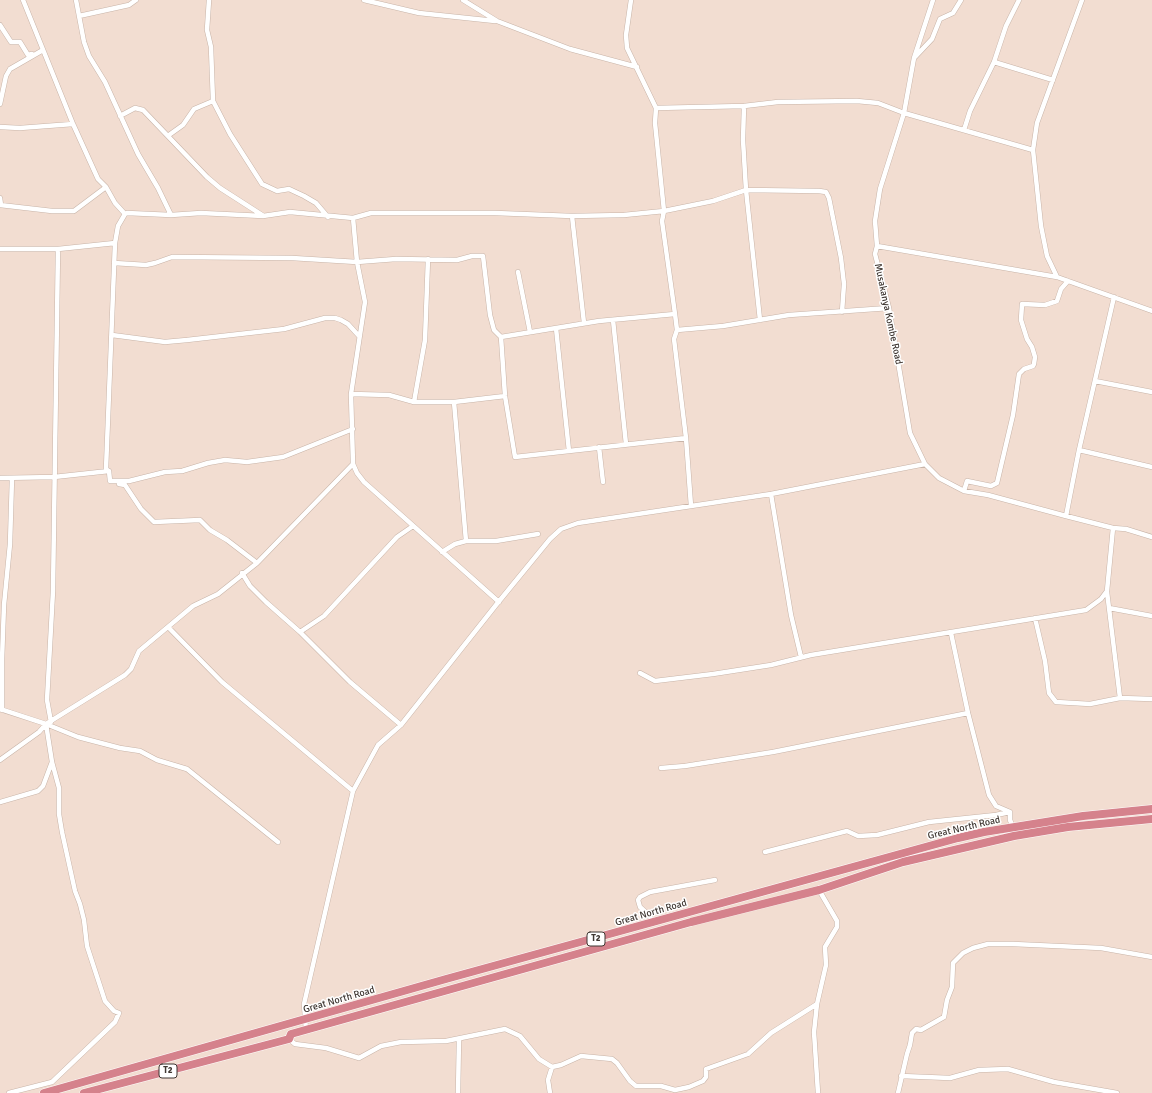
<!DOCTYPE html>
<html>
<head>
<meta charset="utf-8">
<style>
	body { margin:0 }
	canvas { display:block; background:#f2ddd1 }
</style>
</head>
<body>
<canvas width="1152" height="1093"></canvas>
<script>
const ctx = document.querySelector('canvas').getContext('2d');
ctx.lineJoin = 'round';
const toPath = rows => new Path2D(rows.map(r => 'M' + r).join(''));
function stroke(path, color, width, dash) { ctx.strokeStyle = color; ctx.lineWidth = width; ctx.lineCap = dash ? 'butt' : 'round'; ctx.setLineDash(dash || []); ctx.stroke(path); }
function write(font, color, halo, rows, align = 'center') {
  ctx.font = font + ' Signika,sans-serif'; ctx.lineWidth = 3; ctx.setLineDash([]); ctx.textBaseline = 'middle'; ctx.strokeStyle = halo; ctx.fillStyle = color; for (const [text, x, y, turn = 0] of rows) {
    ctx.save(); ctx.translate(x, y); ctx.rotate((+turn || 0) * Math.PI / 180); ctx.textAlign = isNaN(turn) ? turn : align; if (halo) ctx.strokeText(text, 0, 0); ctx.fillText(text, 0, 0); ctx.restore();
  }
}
const street = toPath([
	[23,0,73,124,98,179,106,187,115,203,125,214],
	[76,0,84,42,89,56,105,82,138,154,158,188,171,215],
	[209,0,207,30,211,47,213,101,230,134,262,184,277,191,289,189,304,196,316,203,328,217],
	[364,0,419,13,495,21],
	[463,0,497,21,570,49,637,67],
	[631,0,626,35,627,48,656,108,655,123,664,211,662,221,675,314,677,330,674,339,686,438,691,506],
	[933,0,914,58,904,113,880,189,875,221,877,246,875,254,889,308,910,433,925,464,939,478,964,491,988,495,1066,516,1113,528,1126,529,1152,537],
	[1082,0,1037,123,1033,150,1041,226,1047,256,1057,277,1152,311],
	[79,16,129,5,136,0],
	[0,25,11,42,20,42,28,55,32,54],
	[915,57,932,39,940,19,953,13,961,0],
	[994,62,1053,80],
	[0,104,6,76,10,69,43,50],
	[744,106,743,140,746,190,760,320],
	[656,108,744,106,778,102,857,101,878,103,904,113,1033,150],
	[120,116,135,108,143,110,207,177,220,188,262,215],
	[0,127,20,128,73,124],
	[964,130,970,111,994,62,1006,26,1019,0],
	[169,135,183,125,194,109,213,101],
	[0,198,1,205],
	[0,205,52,211,74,211,106,187],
	[572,216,584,323],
	[353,218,357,262,365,302,351,394,353,464,357,473,364,482,499,602],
	[877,246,1057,277],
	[0,249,58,249,115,243],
	[114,263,146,265,155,263,172,257,292,258,357,262,396,259,457,260,472,256,483,256,490,315,494,330,501,337,505,396,515,457,686,438],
	[518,272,530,332],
	[613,320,626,444],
	[556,328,569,451],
	[677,330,723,326,789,315,889,308],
	[112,335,165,342,187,340,284,329,325,318,335,318,341,320,348,324,359,336],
	[501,337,599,321,675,314],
	[1095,381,1152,392],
	[351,394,389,395,414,402,454,402,505,396],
	[414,402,425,340,428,259],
	[454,402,466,541],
	[353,429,283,457,247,462,225,460,208,463,182,471,165,472,129,481,110,481,109,471,106,469,115,243,118,226,125,214,127,213,171,215,201,213,263,216,290,212,353,218,371,213,495,213,572,216,624,215,664,211,713,201,746,190,819,191,826,192,829,198,841,258,844,284,842,312],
	[599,447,603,482],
	[1079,450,1152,467],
	[0,478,54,477,109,471],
	[119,484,125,485,141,509,154,522,200,520,210,530,227,540,257,563],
	[964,491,967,481,991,486,997,483,1013,415,1019,374,1024,369,1033,366,1034,364,1035,357,1032,347,1027,339,1021,320,1022,304,1045,305,1057,301,1061,289,1068,281],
	[771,494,791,615,801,657],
	[1066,516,1079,450,1114,297],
	[442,552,455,544,466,541,496,541,538,534],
	[242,573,250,586,266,602,300,632,350,682,401,725],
	[1107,592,1109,608,1152,616],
	[1109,608,1120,698],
	[1035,618,1045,661,1049,693,1056,702,1090,704,1120,698,1152,699],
	[169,628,222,682,353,791],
	[300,632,324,616,397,537,413,526],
	[951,633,968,713,989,795,996,806,1010,812,1010,820,1013,827],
	[640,673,655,681,713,674,771,665,811,655,1086,610,1101,599,1107,591,1113,528],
	[0,709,46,724,78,737,120,748,140,751,157,760,187,769,278,842],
	[2,710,2,660,4,605,10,544,12,478],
	[51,722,47,700,53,591,58,249],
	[0,760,39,732,46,724,125,675,131,669,139,651,193,606,218,594,257,563,353,464],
	[661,768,685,766,773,752,968,713],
	[0,802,38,791,43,786,52,762,46,724],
	[765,852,847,831,858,836,877,835,929,822,996,815,1010,812],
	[652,923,650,916,640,907,638,900,640,897,650,892,715,880],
	[306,1030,304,1004,353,791,378,745,401,725,496,605,550,539,561,529,578,523,771,494,925,464],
	[289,1039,295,1044,326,1048,359,1058,381,1046,401,1042,446,1041,505,1029,520,1036,539,1059,552,1067,561,1065,581,1056,612,1059,617,1063,630,1081,636,1086,661,1086,675,1090,689,1087,703,1081,706,1077,706,1069,748,1054,771,1033,817,1004],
	[901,1076,950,1078,979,1070,1008,1069,1054,1082,1117,1093],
	[9,1093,52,1082,115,1022,119,1013,114,1011,105,1001,87,946,84,920,80,904,75,891,62,832,59,814,59,788,52,762],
	[458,1093,459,1039],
	[550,1093,548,1080,552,1067],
	[818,1093,814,1032,817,1004,826,965,825,947,837,927,837,921,819,890],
	[898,1093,907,1054,910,1045,912,1033,916,1029,921,1030,944,1017,947,1000,952,987,953,963,963,953,973,948,988,944,1013,944,1101,948,1152,957]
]);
const highway = toPath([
	[44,1093,446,979,958,838,984,832,1083,816,1152,809],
	[84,1093,289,1039,291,1034,691,922,819,890,903,862,1014,836,1068,827,1152,819]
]);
stroke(street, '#c8b4a8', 5.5);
stroke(highway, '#fff', 9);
stroke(street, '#fff', 4.5);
stroke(highway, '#d5828c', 8);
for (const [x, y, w] of [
	[596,939,18],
	[168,1071,18]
]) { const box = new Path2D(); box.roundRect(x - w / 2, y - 7, w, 14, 3); ctx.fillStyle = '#fff'; ctx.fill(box); stroke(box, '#3f3732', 1); }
write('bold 9px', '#3f3732', null, [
	["T2",596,939],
	["T2",168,1071]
]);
write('10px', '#3f3732', '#fff', [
	["Musakanya Kombe Road",888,314,78],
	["Great North Road",964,828,-13],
	["Great North Road",651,913,-16],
	["Great North Road",339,1000,-16]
]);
</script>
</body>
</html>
